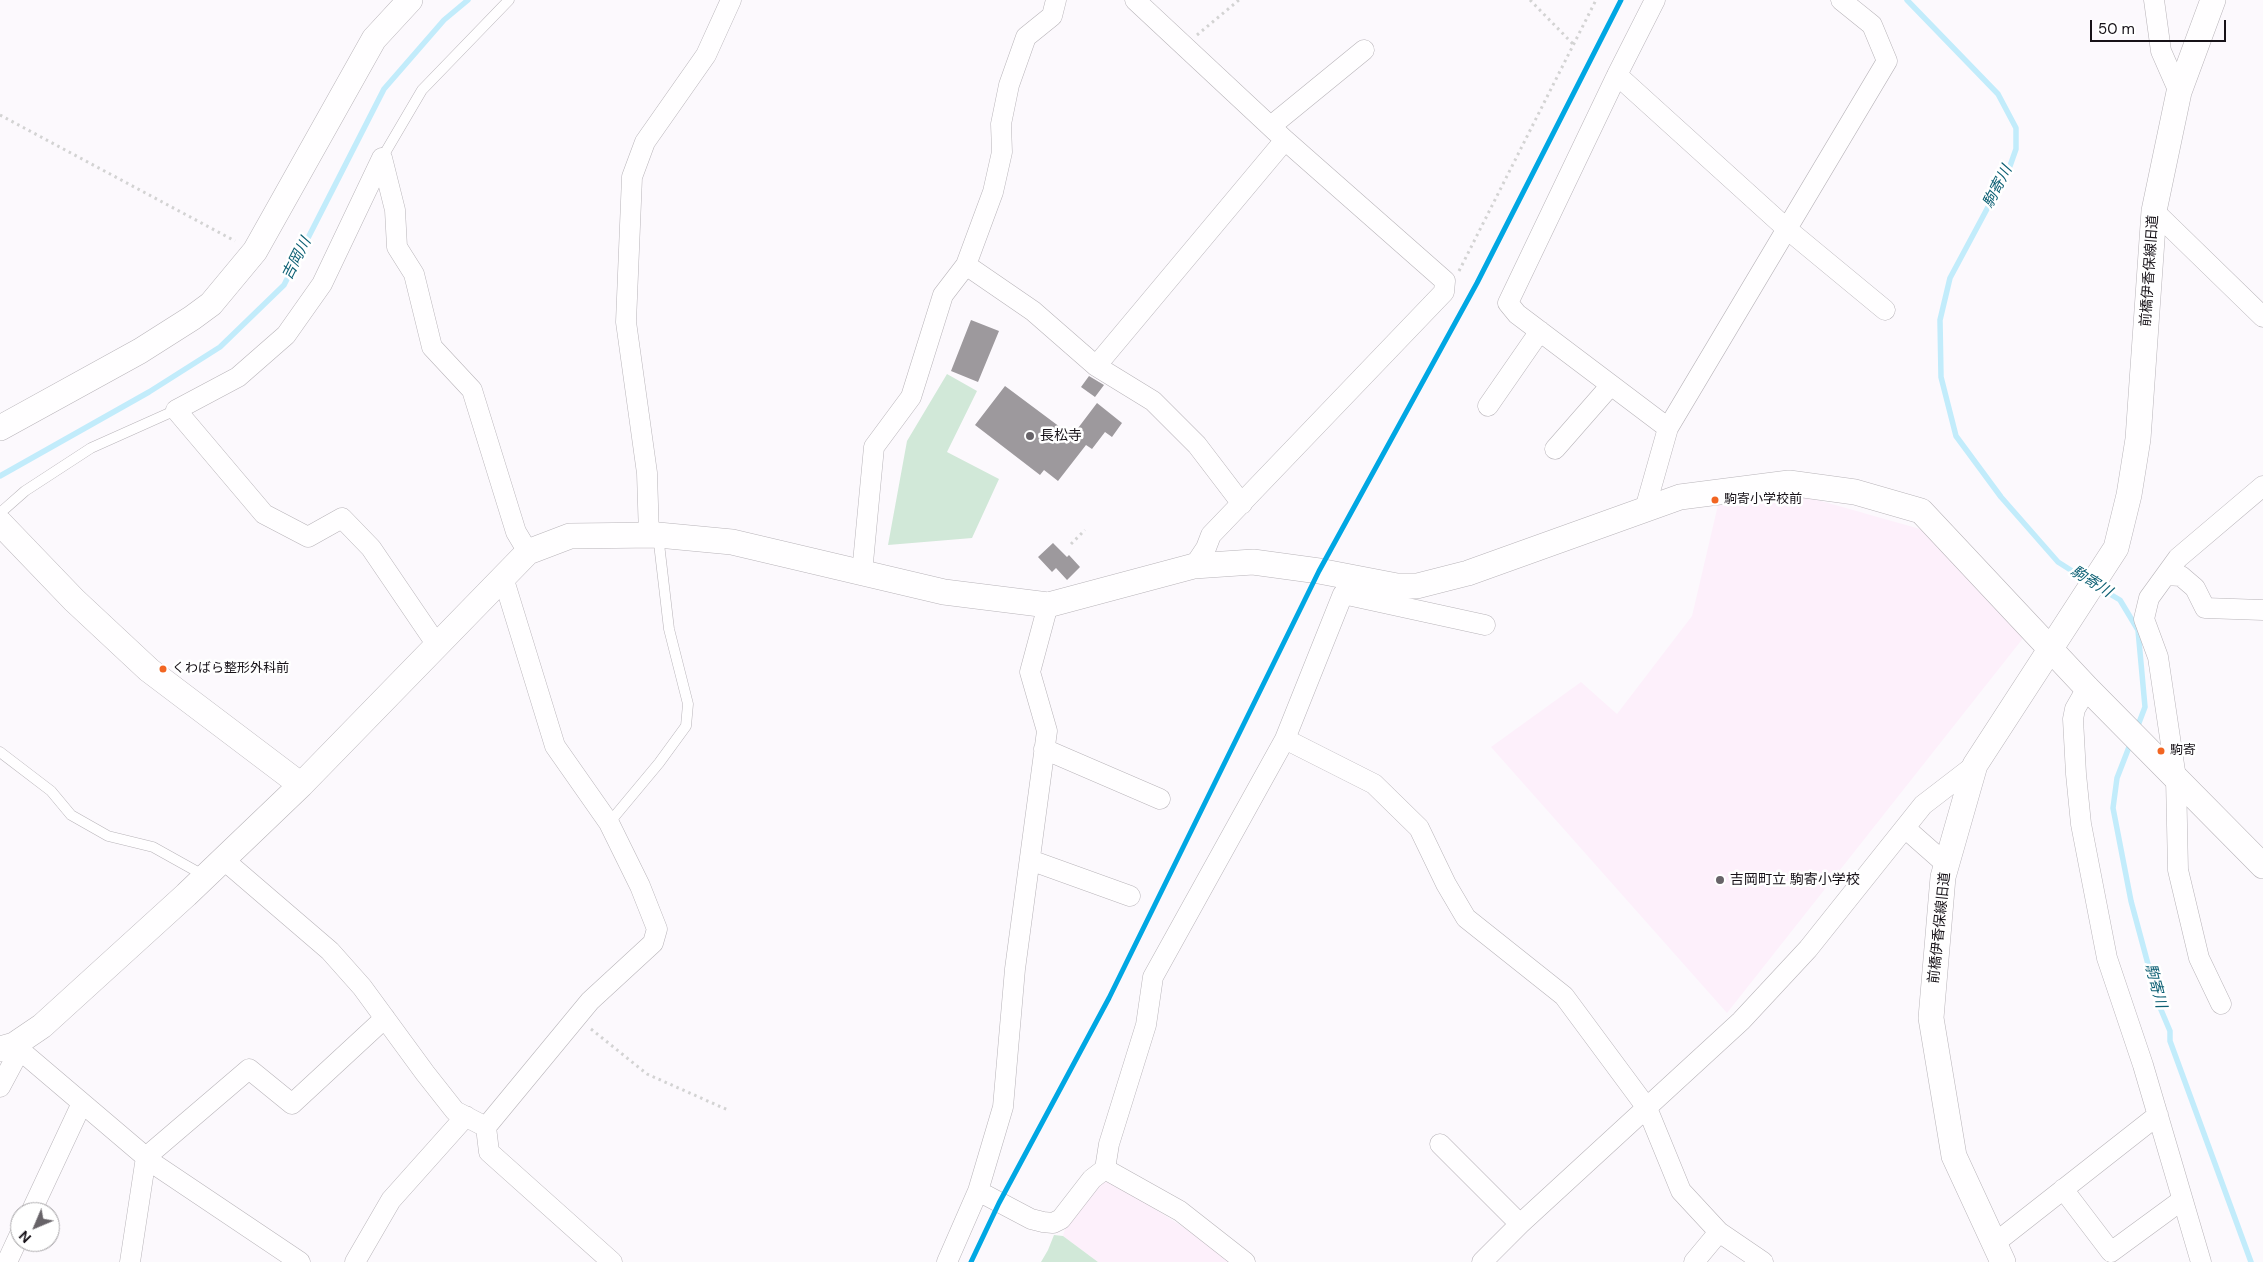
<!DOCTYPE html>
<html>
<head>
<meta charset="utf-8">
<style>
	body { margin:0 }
	#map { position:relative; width:2263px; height:1262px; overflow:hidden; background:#fcf9fd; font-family:"DM Sans",sans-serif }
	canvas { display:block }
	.north { position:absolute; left:10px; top:1202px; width:50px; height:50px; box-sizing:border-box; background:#fff; border:1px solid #a2a0a3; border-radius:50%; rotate:225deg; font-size:14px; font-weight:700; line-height:20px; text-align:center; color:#171218 }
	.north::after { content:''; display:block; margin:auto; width:18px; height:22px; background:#676368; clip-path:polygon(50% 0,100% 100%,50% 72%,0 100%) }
	.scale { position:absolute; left:2090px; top:20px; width:136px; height:22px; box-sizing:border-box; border:2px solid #171218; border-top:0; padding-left:6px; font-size:15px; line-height:18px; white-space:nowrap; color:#171218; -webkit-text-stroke:4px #fff; paint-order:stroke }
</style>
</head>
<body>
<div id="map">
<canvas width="2263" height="1262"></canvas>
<div class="north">N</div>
<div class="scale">50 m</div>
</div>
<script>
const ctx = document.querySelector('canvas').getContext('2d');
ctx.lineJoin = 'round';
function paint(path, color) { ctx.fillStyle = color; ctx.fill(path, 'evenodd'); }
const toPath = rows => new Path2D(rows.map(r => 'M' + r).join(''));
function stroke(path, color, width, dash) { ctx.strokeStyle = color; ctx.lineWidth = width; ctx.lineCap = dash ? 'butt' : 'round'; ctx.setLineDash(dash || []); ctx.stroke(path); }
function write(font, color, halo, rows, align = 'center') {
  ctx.font = font + ' "DM Sans","Noto Sans JP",sans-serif'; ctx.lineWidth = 5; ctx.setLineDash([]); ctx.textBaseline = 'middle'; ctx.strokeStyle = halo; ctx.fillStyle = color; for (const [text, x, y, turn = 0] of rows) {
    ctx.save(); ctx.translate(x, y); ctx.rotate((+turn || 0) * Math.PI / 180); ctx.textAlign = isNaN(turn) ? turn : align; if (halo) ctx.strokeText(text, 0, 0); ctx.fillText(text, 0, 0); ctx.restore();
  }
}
paint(toPath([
	[1807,497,1920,529,2024,637,1727,1013,1491,747,1581,682,1617,714,1692,616,1718,505],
	[1111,1181,1202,1239,1230,1262,1098,1262,1063,1236,1066,1224,1094,1184]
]), '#fdf0fb');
paint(toPath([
	[947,374,977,391,947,452,999,479,972,538,888,545,907,441],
	[1054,1235,1063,1236,1098,1262,1041,1262,1048,1250]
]), '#d1e8d8');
stroke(toPath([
	[1907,0,1998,94,2016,128,2016,149,2010,166,1950,278,1940,320,1941,377,1956,436,2001,497,2058,562,2088,581],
	[0,476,149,392,220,347,284,285,384,89,444,20,468,0],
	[2098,587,2120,600,2138,630,2145,707,2137,728],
	[2131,742,2117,778,2113,808,2131,901,2159,1005,2170,1031,2170,1041,2251,1262]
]), '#c2ecfb', 5.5);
paint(toPath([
	[971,320,999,331,978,382,951,371],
	[1089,376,1104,385,1095,397,1081,387],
	[1005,386,1072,436,1097,403,1122,423,1112,437,1105,432,1092,449,1086,445,1058,481,1044,470,1040,475,975,425],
	[1053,543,1067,557,1069,555,1080,567,1067,580,1056,568,1052,572,1038,557]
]), '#9d999d');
const service = toPath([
	[382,158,422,90,509,0],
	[0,513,25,491,91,448,176,410],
	[0,752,51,791,71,815,108,836,153,847,205,876],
	[609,823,659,763,686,726,688,704,669,629,658,535]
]);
const minor = toPath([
	[1135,0,1285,140,1445,281,1444,292,1211,535,1206,548,1194,566],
	[1655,0,1617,75,1508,303,1517,314,1668,428],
	[2154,0,2161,51,2179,92],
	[1617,75,1787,229,1885,310],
	[1271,126,1364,50],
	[382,158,322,284,286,335,238,377,176,410,264,514,308,537,342,518,371,548,437,645],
	[382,158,395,210,397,247,414,274,432,347,472,390,516,532,528,552],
	[2154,211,2263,317],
	[966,265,1033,311,1096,366,1153,401,1197,445,1242,504],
	[1096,366,1285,140],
	[1488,406,1540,331],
	[1555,449,1611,385],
	[1645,509,1668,428,1887,61,1872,25,1841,0],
	[649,536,647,473,626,322,632,177,645,142,706,55,731,0],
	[862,573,874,447,911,397,943,295,966,265,993,192,1002,152,1001,124,1009,85,1026,37,1052,16,1056,0],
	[2166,575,2181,576,2195,588,2205,608,2263,610],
	[503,577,555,746,609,823,640,886,657,929,653,943,590,1001,486,1127,489,1152,612,1262],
	[2087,688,2075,709,2073,719,2076,774,2081,824,2107,958,2143,1065,2201,1262],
	[1285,739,1343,594,1485,625],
	[1044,749,1160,799],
	[1905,828,1947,865],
	[224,860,330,951,362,987,425,1073,455,1111,486,1127],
	[1030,860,1130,896],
	[2221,1004,2199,958,2178,870,2176,778,2158,657,2144,619,2149,598,2178,558,2263,486],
	[14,1045,154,1164,300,1262],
	[0,1087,15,1059,14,1045],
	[1440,1144,1520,1224],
	[1105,1169,1180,1211,1245,1262],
	[2063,1189,2111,1252,2182,1200],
	[978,1191,1031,1219,1043,1222,1053,1223,1061,1219,1092,1179,1105,1169,1109,1144,1146,1025,1153,977,1285,739,1374,784,1419,828,1446,884,1466,918,1564,996,1647,1108,1681,1191,1719,1232,1763,1262],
	[31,1212,82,1103],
	[1995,1243,2158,1115],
	[7,1262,20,1234],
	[130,1262,146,1157,249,1069,292,1104,385,1018],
	[355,1262,391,1200,466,1116],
	[947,1262,978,1191,1003,1107,1015,969,1047,731,1030,672,1048,605],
	[1482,1262,1520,1224,1741,1021,1808,949,1923,805,1975,765],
	[1694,1262,1719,1232]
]);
const tertiary = toPath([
	[0,428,140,351,192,318,211,304,255,251,374,39,410,0],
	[0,523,74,600,149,670,301,785],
	[0,1049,14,1045,42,1026,186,895,301,785,528,552,570,536,658,535,732,542,944,592,1048,605,1194,566,1253,562,1319,571,1397,586,1417,586,1468,573,1680,497,1789,483,1855,492,1921,511,2087,688,2263,866],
	[2003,1262,1954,1156,1931,1018,1943,877,1975,765,2116,548,2129,495,2138,439,2154,211,2179,92,2213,0]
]);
stroke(service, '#b8b4b9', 11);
stroke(minor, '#b8b4b9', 21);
stroke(tertiary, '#b8b4b9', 26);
stroke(toPath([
	[1530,0,1574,45],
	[1197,35,1239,0],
	[0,115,235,241],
	[1459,271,1596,0],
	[1071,544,1085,530],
	[591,1029,647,1074,728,1110]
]), '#d3d3d3', 3, [2.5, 4]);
stroke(service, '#fffeff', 10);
stroke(minor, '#fffeff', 20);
stroke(tertiary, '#fffeff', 25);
stroke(toPath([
	[971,1262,999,1203,1109,998,1319,571,1477,283,1621,0]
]), '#00a7e3', 5);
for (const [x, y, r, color] of [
	[1030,436,5,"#676368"],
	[1715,500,4.5,"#f26522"],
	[163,669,4.5,"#f26522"],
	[2161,751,4.5,"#f26522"],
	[1720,880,5,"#676368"]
]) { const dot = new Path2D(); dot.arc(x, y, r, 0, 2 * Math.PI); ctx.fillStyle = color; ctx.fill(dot); stroke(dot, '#fff', 2); }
write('13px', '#171218', '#fff', [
	["駒寄小学校前",1724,500],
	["くわばら整形外科前",172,669],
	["駒寄",2170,751]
], 'left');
write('14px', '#171218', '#fff', [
	["前橋伊香保線旧道",2150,271,-86],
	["前橋伊香保線旧道",1940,928,-84]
]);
write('14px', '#171218', '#fff', [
	["長松寺",1040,436],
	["吉岡町立 駒寄小学校",1730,880]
], 'left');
write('italic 15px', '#0c5f73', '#fff', [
	["駒寄川",1998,187,-63],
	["吉岡川",297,259,-63],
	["駒寄川",2091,582,32],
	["駒寄川",2155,986,75]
]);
</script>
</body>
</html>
